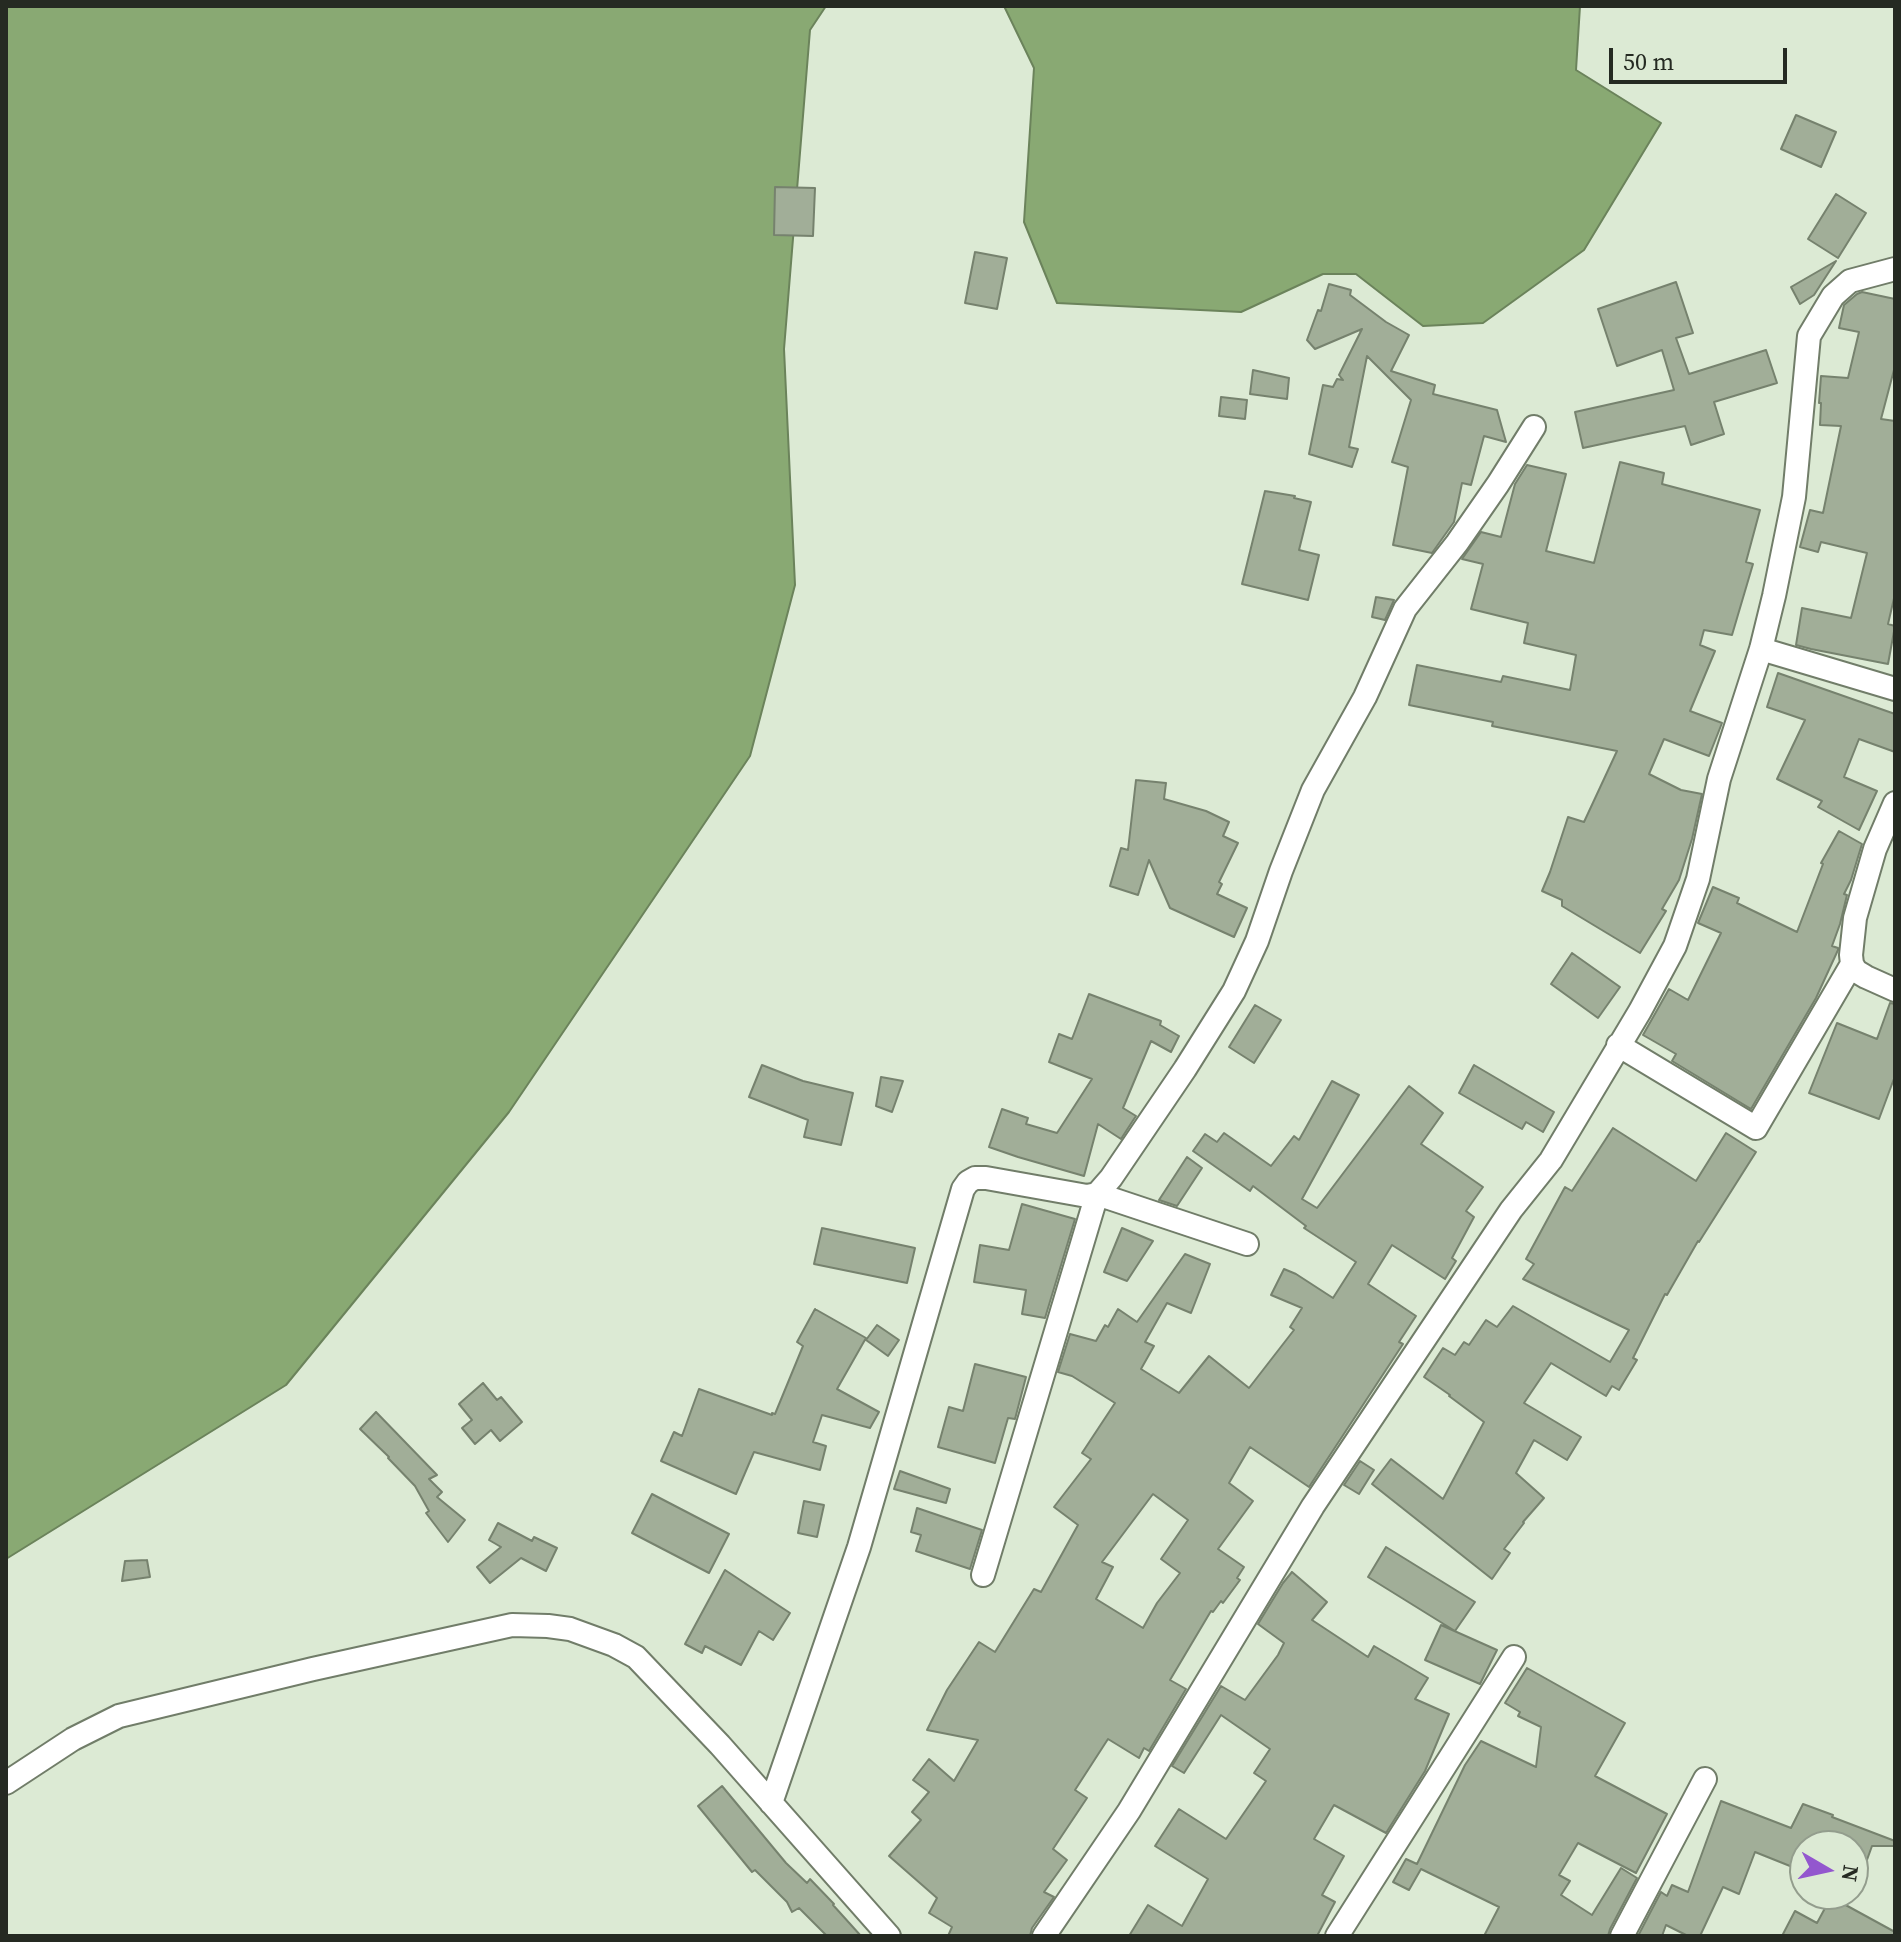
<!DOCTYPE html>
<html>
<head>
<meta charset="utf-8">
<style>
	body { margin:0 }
	#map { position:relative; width:1901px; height:1942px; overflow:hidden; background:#dcead4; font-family:"Source Serif 4",serif }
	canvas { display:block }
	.frame { position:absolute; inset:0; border:8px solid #252a22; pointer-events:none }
	.north { position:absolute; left:1789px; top:1830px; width:80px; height:80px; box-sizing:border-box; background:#dcead4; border:2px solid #939d8d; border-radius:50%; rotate:99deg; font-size:22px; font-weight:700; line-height:32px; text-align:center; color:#252a22 }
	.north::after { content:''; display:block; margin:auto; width:28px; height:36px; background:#9357ce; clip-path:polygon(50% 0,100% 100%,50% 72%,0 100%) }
	.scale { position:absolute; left:1609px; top:48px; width:178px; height:36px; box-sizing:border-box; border:4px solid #252a22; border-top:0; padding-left:10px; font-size:24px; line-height:28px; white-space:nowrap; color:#252a22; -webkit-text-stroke:6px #dcead4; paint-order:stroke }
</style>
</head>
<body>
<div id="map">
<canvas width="1901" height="1942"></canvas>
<div class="frame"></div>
<div class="north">N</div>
<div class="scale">50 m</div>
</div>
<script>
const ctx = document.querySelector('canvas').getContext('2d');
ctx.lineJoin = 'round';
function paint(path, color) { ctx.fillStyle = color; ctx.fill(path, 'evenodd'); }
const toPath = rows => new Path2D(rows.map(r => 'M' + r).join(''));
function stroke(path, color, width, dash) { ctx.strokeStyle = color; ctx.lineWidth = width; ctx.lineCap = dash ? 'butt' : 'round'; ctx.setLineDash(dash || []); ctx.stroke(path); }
const water = toPath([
	[6,6,826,6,810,30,784,349,795,585,750,756,509,1112,286,1385,6,1559,6,6],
	[1004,6,1580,6,1576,70,1661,123,1584,250,1483,323,1423,326,1356,274,1323,274,1241,312,1057,303,1024,222,1034,68,1004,6]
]);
paint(water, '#89a973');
stroke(water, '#6b835b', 2);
const building = toPath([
	[1796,115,1836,132,1821,167,1781,149,1796,115],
	[775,187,815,188,813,236,774,235,775,187],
	[1836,194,1866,213,1838,258,1808,239,1836,194],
	[975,252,1007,258,997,309,965,303,975,252],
	[1836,261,1814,295,1800,304,1791,287,1836,261],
	[1676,282,1693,333,1676,338,1689,374,1766,350,1777,383,1714,402,1724,434,1691,445,1685,426,1583,448,1575,412,1674,390,1662,350,1617,366,1598,309,1676,282],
	[1329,284,1351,290,1350,295,1386,322,1409,335,1391,371,1435,385,1433,394,1497,410,1506,442,1484,436,1471,485,1462,483,1454,522,1432,553,1393,545,1408,467,1392,462,1411,400,1367,356,1349,447,1358,449,1352,467,1309,454,1323,385,1333,387,1337,379,1343,380,1339,375,1362,329,1315,349,1307,340,1318,310,1321,311,1329,284],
	[1862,292,1895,299,1895,366,1881,419,1895,421,1895,594,1888,624,1895,626,1888,664,1811,649,1796,645,1802,608,1851,618,1867,553,1821,542,1818,552,1800,547,1810,510,1823,513,1841,426,1820,425,1821,403,1819,403,1821,376,1848,378,1859,332,1839,328,1844,305,1857,294,1862,292],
	[1253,370,1289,378,1287,399,1250,394,1253,370],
	[1221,397,1247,400,1245,419,1219,416,1221,397],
	[1620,462,1664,473,1662,484,1760,510,1746,562,1753,564,1732,635,1704,630,1700,645,1715,651,1690,711,1722,723,1709,756,1664,739,1649,774,1681,790,1702,794,1692,839,1679,880,1662,909,1666,911,1640,953,1562,906,1562,900,1542,891,1550,872,1568,817,1584,822,1617,751,1492,726,1493,722,1409,705,1417,665,1501,682,1503,676,1570,690,1576,655,1524,643,1528,623,1471,609,1483,564,1462,559,1481,532,1501,537,1515,484,1527,465,1566,474,1546,551,1594,563,1620,462],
	[1265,491,1295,496,1294,498,1311,502,1299,550,1319,555,1308,600,1242,584,1265,491],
	[1376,597,1394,600,1385,620,1372,617,1376,597],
	[1778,673,1895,714,1895,752,1859,739,1844,777,1877,791,1859,830,1818,807,1822,801,1777,779,1805,720,1767,707,1778,673],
	[1136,780,1166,783,1164,799,1206,811,1229,822,1223,836,1238,843,1219,882,1222,884,1217,894,1247,908,1234,937,1170,908,1149,860,1138,895,1110,886,1121,848,1128,850,1136,780],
	[1839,831,1862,844,1851,880,1844,894,1847,895,1840,924,1832,946,1838,948,1838,950,1816,998,1751,1109,1672,1061,1676,1054,1643,1035,1669,989,1688,1000,1721,933,1698,923,1713,887,1739,898,1737,903,1797,932,1823,864,1821,863,1839,831],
	[1572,953,1620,987,1598,1018,1551,984,1572,953],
	[1089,994,1161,1021,1160,1025,1179,1036,1171,1052,1151,1041,1123,1108,1136,1116,1132,1122,1121,1139,1098,1124,1084,1176,1018,1157,989,1147,1002,1109,1028,1118,1026,1124,1057,1133,1092,1079,1049,1062,1059,1034,1072,1039,1089,994],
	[1890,1003,1895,1004,1895,1076,1879,1119,1809,1093,1837,1023,1877,1039,1890,1003],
	[1255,1005,1281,1020,1254,1063,1229,1047,1255,1005],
	[762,1065,803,1081,853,1093,841,1145,804,1137,808,1120,749,1097,762,1065],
	[1474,1065,1554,1112,1543,1132,1526,1122,1522,1129,1459,1093,1474,1065],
	[881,1077,903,1081,892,1112,876,1106,881,1077],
	[1332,1081,1359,1095,1302,1199,1317,1208,1409,1086,1443,1113,1421,1144,1483,1187,1466,1211,1474,1217,1452,1258,1456,1261,1445,1279,1392,1245,1368,1284,1416,1316,1399,1342,1403,1344,1309,1487,1250,1447,1229,1483,1253,1501,1218,1549,1244,1567,1237,1578,1240,1580,1223,1603,1221,1601,1213,1612,1211,1611,1170,1680,1186,1689,1149,1751,1144,1748,1139,1758,1108,1739,1075,1790,1087,1798,1053,1849,1067,1860,1044,1892,1054,1897,1032,1928,1030,1936,948,1936,952,1927,929,1913,937,1898,889,1856,921,1820,912,1812,929,1792,913,1780,929,1759,954,1781,978,1740,927,1730,947,1690,979,1642,995,1652,1034,1589,1041,1592,1078,1525,1054,1507,1091,1459,1082,1453,1115,1403,1072,1376,1058,1372,1070,1334,1096,1341,1105,1325,1108,1327,1118,1309,1137,1322,1185,1254,1210,1264,1191,1313,1167,1303,1145,1342,1154,1346,1141,1369,1179,1393,1209,1356,1249,1388,1294,1330,1290,1327,1302,1308,1271,1295,1284,1269,1296,1274,1333,1298,1356,1262,1304,1228,1306,1226,1253,1186,1250,1191,1193,1151,1205,1134,1217,1142,1224,1133,1271,1166,1294,1136,1299,1140,1332,1081],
	[1153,1494,1188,1520,1161,1559,1180,1573,1157,1603,1143,1628,1096,1599,1113,1567,1102,1562,1153,1494],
	[1613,1128,1696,1181,1726,1133,1756,1152,1699,1242,1698,1241,1667,1295,1665,1294,1633,1358,1637,1360,1619,1390,1612,1386,1606,1396,1551,1363,1524,1403,1581,1437,1567,1460,1534,1440,1516,1473,1544,1498,1523,1522,1524,1523,1504,1549,1510,1553,1492,1579,1372,1484,1391,1459,1443,1499,1484,1422,1449,1396,1450,1395,1424,1377,1443,1348,1455,1355,1464,1342,1469,1345,1486,1320,1497,1327,1513,1306,1610,1362,1629,1330,1523,1279,1534,1264,1526,1259,1565,1187,1572,1191,1613,1128],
	[1187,1157,1202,1168,1177,1206,1159,1200,1187,1157],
	[1022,1204,1075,1219,1045,1318,1022,1314,1026,1290,974,1282,980,1245,1009,1250,1022,1204],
	[822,1228,915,1248,907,1283,814,1264,822,1228],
	[1122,1228,1153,1241,1127,1281,1104,1272,1122,1228],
	[815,1309,866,1338,837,1389,879,1412,870,1428,822,1415,813,1442,826,1446,820,1470,754,1452,736,1494,661,1461,674,1432,682,1436,699,1389,772,1415,772,1413,775,1414,803,1346,797,1342,815,1309],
	[877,1325,899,1340,888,1356,866,1340,877,1325],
	[975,1364,1026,1377,1015,1419,1008,1418,995,1463,938,1447,949,1407,963,1411,975,1364],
	[483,1383,497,1400,501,1397,522,1422,500,1441,491,1430,475,1444,462,1428,472,1420,459,1404,483,1383],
	[376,1412,437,1475,429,1479,442,1492,437,1497,465,1520,448,1542,426,1513,429,1511,415,1486,388,1458,389,1457,360,1429,376,1412],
	[1360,1461,1374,1470,1359,1494,1344,1485,1360,1461],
	[900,1471,950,1489,946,1503,894,1489,900,1471],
	[652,1494,729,1534,709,1573,632,1533,652,1494],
	[804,1501,824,1505,817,1537,798,1533,804,1501],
	[917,1508,982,1530,970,1569,916,1551,921,1535,911,1532,917,1508],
	[498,1523,532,1541,534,1537,557,1548,546,1571,521,1558,490,1583,477,1567,501,1547,489,1540,498,1523],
	[1386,1547,1475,1602,1455,1631,1368,1577,1386,1547],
	[147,1560,150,1577,122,1581,125,1561,147,1560],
	[725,1570,790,1613,773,1640,759,1631,741,1665,705,1646,702,1653,685,1644,725,1570],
	[1292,1572,1327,1602,1312,1620,1368,1657,1374,1646,1428,1678,1415,1699,1449,1714,1425,1771,1386,1833,1334,1805,1314,1839,1344,1856,1322,1895,1335,1902,1317,1936,1129,1936,1148,1905,1182,1926,1208,1879,1155,1846,1179,1809,1226,1839,1266,1781,1254,1773,1270,1749,1221,1715,1184,1773,1172,1766,1221,1686,1245,1700,1278,1655,1284,1643,1258,1624,1283,1583,1292,1572],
	[1441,1625,1497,1650,1480,1684,1425,1660,1441,1625],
	[1527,1668,1625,1723,1595,1776,1667,1814,1636,1873,1578,1843,1559,1875,1570,1881,1561,1895,1592,1915,1621,1868,1637,1878,1610,1929,1608,1936,1484,1936,1499,1907,1421,1869,1409,1890,1393,1882,1406,1859,1417,1864,1465,1765,1481,1741,1536,1767,1541,1727,1518,1716,1520,1712,1505,1703,1527,1668],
	[722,1786,786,1863,807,1883,810,1879,834,1904,833,1905,861,1936,827,1936,799,1908,792,1912,787,1902,755,1870,752,1872,698,1806,722,1786],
	[1721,1801,1791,1828,1803,1804,1833,1815,1832,1817,1895,1841,1895,1846,1872,1846,1855,1893,1853,1892,1853,1846,1805,1846,1805,1858,1800,1870,1755,1852,1739,1894,1723,1887,1700,1936,1688,1936,1666,1925,1662,1936,1638,1936,1661,1892,1667,1896,1672,1885,1688,1892,1721,1801],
	[1831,1897,1895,1932,1895,1936,1782,1936,1795,1911,1817,1923,1831,1897]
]);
paint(building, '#a1ae98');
stroke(building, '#76826e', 2);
const minor = toPath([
	[1761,649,1895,689],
	[1895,803,1875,849,1855,918,1851,955,1852,964,1856,971,1866,977,1895,990],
	[1618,1045,1756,1128,1852,964],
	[983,1575,1097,1194,1247,1244],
	[6,1783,73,1739,119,1716,313,1669,512,1625,548,1626,570,1629,614,1645,636,1657,720,1745,889,1936],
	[771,1803,859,1547,963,1189,968,1182,975,1178,986,1178,1087,1196,1097,1194,1111,1178,1185,1069,1234,991,1257,941,1281,871,1313,790,1365,697,1405,609,1457,543,1498,484,1534,427],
	[1044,1936,1129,1811,1313,1506,1511,1210,1551,1160,1640,1011,1675,946,1698,879,1719,779,1761,649,1774,596,1794,497,1809,336,1833,296,1850,281,1895,269],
	[1337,1936,1514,1657],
	[1622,1936,1705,1779]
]);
stroke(minor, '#717d69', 26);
stroke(minor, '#fff', 22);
</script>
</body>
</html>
